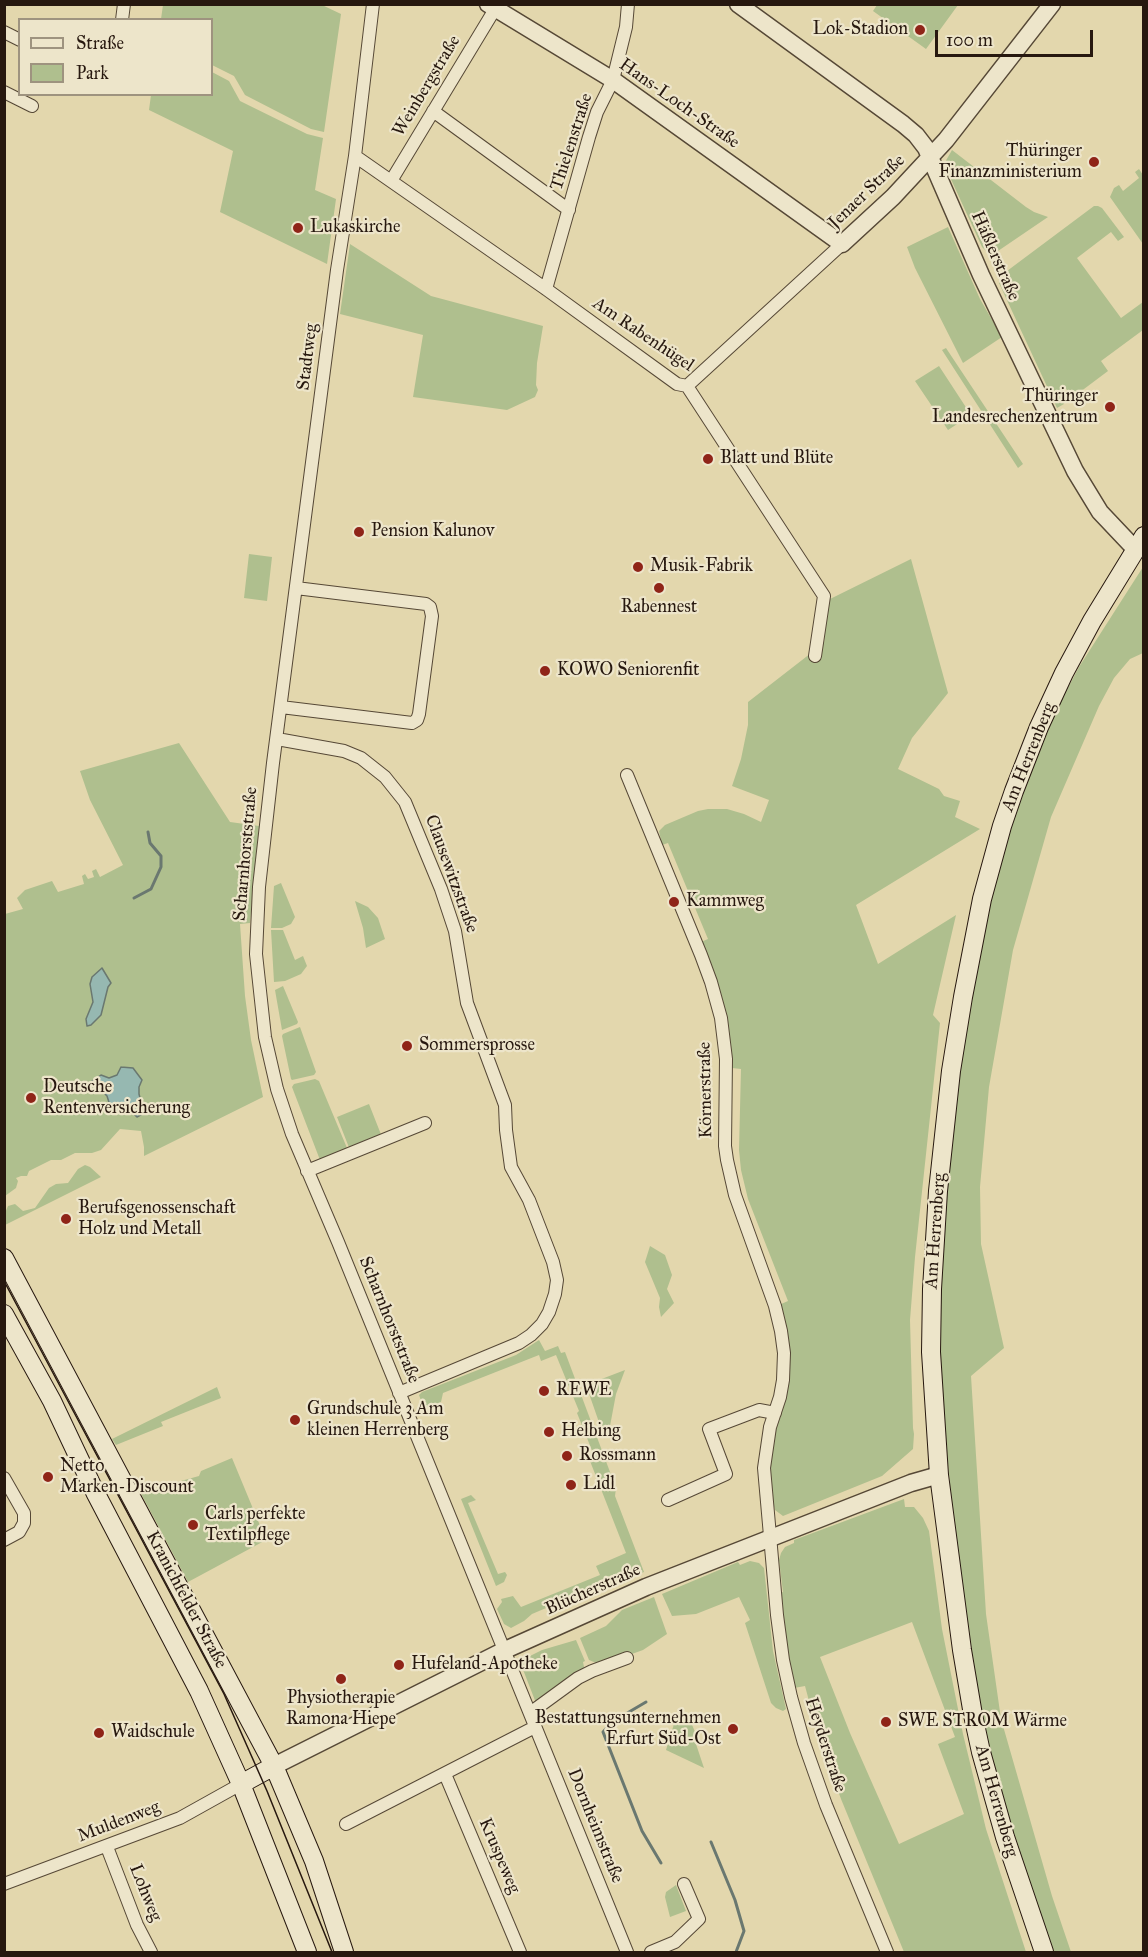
<!DOCTYPE html>
<html>
<head>
<meta charset="utf-8">
<style>
	body { margin:0 }
	#map { position:relative; width:1148px; height:1957px; overflow:hidden; background:#e3d7ad; font-family:"IM FELL Great Primer",serif }
	canvas { display:block }
	.frame { position:absolute; inset:0; border:6px solid #27180f; pointer-events:none }
	.legend { position:absolute; left:18px; top:18px; width:195px; height:78px; box-sizing:border-box; background:#ede5ca; border:2px solid #9e937f; margin:0; padding:8px 10px; list-style:none; font-size:18px; color:#27180f }
	.legend li { display:flex; align-items:center; gap:12px; height:30px }
	.legend b { width:30px; border:2px solid #9e937f }
	.scale { position:absolute; left:935px; top:30px; width:158px; height:27px; box-sizing:border-box; border:3px solid #27180f; border-top:0; padding-left:8px; font-size:18px; line-height:21px; white-space:nowrap; color:#27180f; -webkit-text-stroke:4px #ede5ca; paint-order:stroke }
</style>
</head>
<body>
<div id="map">
<canvas width="1148" height="1957"></canvas>
<div class="frame"></div>
<ul class="legend">
<li><b style="height:8px;background:#ede5ca"></b>Straße</li>
<li><b style="height:16px;background:#afbf8e"></b>Park</li>
</ul>
<div class="scale">100 m</div>
</div>
<script>
const ctx = document.querySelector('canvas').getContext('2d');
ctx.lineJoin = 'round';
function paint(path, color) { ctx.fillStyle = color; ctx.fill(path, 'evenodd'); }
const toPath = rows => new Path2D(rows.map(r => 'M' + r).join(''));
function stroke(path, color, width, dash) { ctx.strokeStyle = color; ctx.lineWidth = width; ctx.lineCap = dash ? 'butt' : 'round'; ctx.setLineDash(dash || []); ctx.stroke(path); }
function write(font, color, halo, rows, align = 'center') {
  ctx.font = font + ' "IM FELL Great Primer",serif'; ctx.lineWidth = 4.5; ctx.setLineDash([]); ctx.textBaseline = 'middle'; ctx.strokeStyle = halo; ctx.fillStyle = color; for (const [text, x, y, turn = 0] of rows) {
    ctx.save(); ctx.translate(x, y); ctx.rotate((+turn || 0) * Math.PI / 180); ctx.textAlign = isNaN(turn) ? turn : align; if (halo) ctx.strokeText(text, 0, 0); ctx.fillText(text, 0, 0); ctx.restore();
  }
}
paint(toPath([
	[163,5,322,5,341,14,324,132,311,129,245,95,234,76,212,65,212,20,161,19],
	[877,5,877,4,958,5,926,49,873,11],
	[212,72,229,81,240,101,307,134,323,138,315,190,336,199,327,264,220,212,233,151,149,110,151,95,212,94],
	[952,150,1026,207,1034,212,1048,217,998,251,991,253,985,250,982,247,944,164],
	[1139,169,1143,175,1143,244,1110,197,1114,188,1119,185,1123,191,1139,178,1135,172],
	[1094,206,1098,206,1102,208,1124,237,1118,241,1111,232,1077,258,1121,318,1143,302,1143,330,1101,361,1108,371,1072,398,1065,387,1058,391,1064,404,1057,408,999,283,1007,271],
	[948,227,980,299,1002,337,963,363,915,268,907,247],
	[350,244,431,296,543,326,537,363,536,385,538,390,535,397,507,410,413,397,423,335,340,314],
	[946,348,1023,464,1018,468,942,350],
	[939,366,971,415,948,430,915,381],
	[249,554,272,557,267,601,244,598],
	[911,559,948,693,912,738,898,769,939,789,944,796,960,801,955,817,980,829,856,905,878,964,956,915,933,1015,940,1023,915,1257,910,1320,913,1428,914,1434,913,1449,882,1476,783,1516,775,1510,773,1503,770,1468,775,1428,784,1398,779,1305,788,1301,748,1199,741,1170,739,1150,741,1069,732,1068,701,942,708,939,668,843,662,845,659,831,665,825,698,811,708,809,727,809,744,814,761,822,769,800,732,786,741,759,748,725,748,702,824,643,828,600],
	[1143,567,1143,653,1130,659,1114,678,1099,706,1051,817,1013,950,989,1087,980,1187,981,1244,1004,1348,971,1376,986,1614,1001,1719,1052,1896,1071,1952,1052,1952,1002,1801,978,1702,952,1507,942,1399,938,1329,944,1193,968,997,1008,828,1050,722,1079,667],
	[179,743,230,822,259,826,250,923,240,924,245,996,251,1040,263,1097,144,1156,144,1147,141,1131,120,1129,101,1150,92,1153,75,1153,61,1160,51,1160,29,1171,27,1176,21,1176,16,1178,18,1181,16,1188,5,1196,5,914,23,909,17,898,25,890,52,881,58,892,84,884,82,876,85,874,88,879,94,877,92,871,96,869,100,877,123,865,90,800,80,771],
	[281,883,295,917,291,924,282,928,271,928,274,886],
	[355,901,368,907,378,918,385,939,366,948,363,928],
	[271,930,283,930,295,960,303,956,307,966,301,974,285,981,274,982],
	[283,986,298,1022,297,1024,282,1030,275,990],
	[300,1027,316,1072,314,1075,292,1080,291,1079,282,1036,283,1034],
	[315,1079,319,1081,347,1148,347,1151,320,1160,292,1087,294,1084],
	[369,1104,382,1137,350,1150,337,1117],
	[85,1165,90,1167,101,1177,5,1225,5,1213,8,1206,15,1204,23,1211,35,1208,49,1188,56,1184,68,1183,78,1169],
	[650,1246,665,1255,672,1275,667,1289,674,1303,661,1317,659,1307,660,1298,645,1262],
	[539,1340,545,1351,558,1346,561,1353,565,1352,616,1488,615,1496,644,1572,603,1589,572,1597,532,1614,524,1621,511,1628,504,1624,497,1609,502,1602,501,1599,513,1596,521,1607,600,1575,596,1566,626,1553,590,1461,595,1458,577,1413,579,1411,556,1355,541,1361,539,1355,463,1385,443,1393,441,1402,424,1409,419,1395,422,1392,516,1355],
	[625,1370,616,1394,610,1426,601,1428,586,1385],
	[217,1387,221,1398,161,1422,163,1426,116,1445,112,1439],
	[232,1458,266,1540,188,1582,138,1488,152,1489,199,1476,201,1471],
	[471,1495,476,1500,468,1503,498,1574,505,1572,507,1575,504,1582,496,1586,461,1499],
	[904,1499,905,1507,914,1507,923,1518,929,1531,942,1629,963,1734,986,1829,1026,1952,904,1952,841,1799,819,1738,805,1686,794,1688,779,1593,783,1592,779,1560,781,1553,785,1547,794,1543,794,1540],
	[912,1622,955,1737,938,1744,964,1814,899,1844,850,1733,820,1657],
	[750,1561,759,1563,764,1568,773,1651,786,1709,783,1711,776,1708,771,1703,745,1623,750,1620,739,1597,696,1614,672,1616,662,1594,738,1562,740,1565],
	[654,1597,667,1634,643,1650,601,1665,589,1660,580,1638,606,1626,622,1610],
	[576,1640,585,1661,583,1662,585,1672,536,1703,522,1667,524,1659,542,1650],
	[690,1720,698,1739,695,1741,704,1768,666,1750,674,1724],
	[676,1885,686,1911,670,1917,665,1897,666,1892]
]), '#afbf8e');
const water = toPath([
	[102,968,111,983,108,987,101,1015,91,1025,87,1026,86,1019,93,1002,90,984,92,977,102,968],
	[121,1067,133,1068,142,1080,139,1087,139,1094,141,1102,149,1110,137,1117,130,1111,122,1113,112,1112,107,1096,92,1081,101,1075,109,1078,117,1075,121,1067]
]);
paint(water, '#96b8b1');
stroke(water, '#6a7870', 1.5);
stroke(toPath([
	[134,898,151,889,161,867,161,856,150,843,148,832],
	[646,1702,612,1722,603,1732,642,1831,661,1863],
	[711,1842,735,1900,744,1931,736,1952]
]), '#6a7870', 3);
const minor = toPath([
	[373,4,355,156,337,270,273,763,259,887,256,954,265,1037,277,1089,292,1134,338,1242,627,1952],
	[122,20,124,4],
	[4,32,20,40],
	[4,92,32,106],
	[433,111,569,210],
	[355,156,546,289,677,384,687,386,824,596,815,656],
	[391,181,495,9],
	[546,289,589,137,597,112,613,80,626,27,628,4],
	[687,386,842,244],
	[281,707,412,723,417,720,419,714,432,616,430,607,426,604,296,588],
	[277,739,344,751,361,758,385,777,405,802,441,889,455,931,467,1003,505,1105,506,1130,511,1167,529,1200,553,1262,557,1280,555,1294,549,1312,542,1324,531,1335,519,1343,399,1393],
	[627,775,701,955,711,982,721,1018,726,1059,725,1146,727,1160,735,1195,775,1306,781,1331,784,1353,783,1380,780,1397,770,1427,764,1468,777,1615,783,1660,791,1697,804,1743,826,1805,887,1952],
	[307,1171,425,1123],
	[4,1478,24,1513,24,1523,19,1532,4,1540],
	[668,1500,726,1474,709,1429,759,1410,775,1413],
	[530,1713,578,1678,592,1671,627,1658],
	[445,1774,520,1952],
	[346,1824,535,1727],
	[107,1847,137,1925,151,1952],
	[4,1884,180,1818,241,1784],
	[651,1952,675,1942,699,1919,684,1884]
]);
const tertiary = toPath([
	[488,4,613,80,842,244,893,197,946,140,1052,4],
	[738,4,903,124,916,135,926,148,981,275,1075,471,1100,512,1135,549],
	[274,1766,503,1651,646,1587,911,1483,939,1475]
]);
const secondary = toPath([
	[4,1258,274,1766,314,1861,344,1952],
	[4,1314,52,1401,95,1492,199,1691,241,1784,307,1952],
	[241,1784,274,1766],
	[1044,1952,1005,1837,981,1752,973,1715,962,1650,939,1475,931,1352,932,1289,938,1191,951,1071,963,997,982,899,1002,826,1014,791,1039,727,1064,673,1092,621,1144,536]
]);
stroke(minor, '#564836', 14);
stroke(tertiary, '#564836', 19);
stroke(secondary, '#27180f', 20);
stroke(minor, '#ede5ca', 12);
stroke(tertiary, '#ede5ca', 16);
stroke(secondary, '#ede5ca', 18);
stroke(toPath([
	[4,1281,224,1694,267,1791,332,1952]
]), '#27180f', 1.5);
for (const [x, y, r, color] of [
	[920,30,6,"#8f2418"],
	[1094,162,6,"#8f2418"],
	[298,228,6,"#8f2418"],
	[1110,407,6,"#8f2418"],
	[708,459,6,"#8f2418"],
	[359,532,6,"#8f2418"],
	[638,567,6,"#8f2418"],
	[659,588,6,"#8f2418"],
	[545,671,6,"#8f2418"],
	[674,902,6,"#8f2418"],
	[407,1046,6,"#8f2418"],
	[31,1098,6,"#8f2418"],
	[66,1219,6,"#8f2418"],
	[544,1391,6,"#8f2418"],
	[295,1420,6,"#8f2418"],
	[549,1432,6,"#8f2418"],
	[567,1456,6,"#8f2418"],
	[48,1477,6,"#8f2418"],
	[571,1485,6,"#8f2418"],
	[193,1525,6,"#8f2418"],
	[399,1665,6,"#8f2418"],
	[341,1679,6,"#8f2418"],
	[886,1722,6,"#8f2418"],
	[733,1729,6,"#8f2418"],
	[99,1733,6,"#8f2418"]
]) { const dot = new Path2D(); dot.arc(x, y, r, 0, 2 * Math.PI); ctx.fillStyle = color; ctx.fill(dot); stroke(dot, '#ede5ca', 2); }
write('18px', '#27180f', '#ede5ca', [
	["Lok-Stadion",908,30,"right"],
	["Thüringer",1082,152,"right"],
	["Finanzministerium",1082,173,"right"],
	["Lukaskirche",310,228],
	["Thüringer",1098,397,"right"],
	["Landesrechenzentrum",1098,418,"right"],
	["Blatt und Blüte",720,459],
	["Pension Kalunov",371,532],
	["Musik-Fabrik",650,567],
	["Rabennest",659,608,"center"],
	["KOWO Seniorenfit",557,671],
	["Kammweg",686,902],
	["Sommersprosse",419,1046],
	["Deutsche",43,1088],
	["Rentenversicherung",43,1109],
	["Berufsgenossenschaft",78,1209],
	["Holz und Metall",78,1230],
	["REWE",556,1391],
	["Grundschule 3 Am",307,1410],
	["kleinen Herrenberg",307,1431],
	["Helbing",561,1432],
	["Rossmann",579,1456],
	["Netto",60,1467],
	["Marken-Discount",60,1488],
	["Lidl",583,1485],
	["Carls perfekte",205,1515],
	["Textilpflege",205,1536],
	["Hufeland-Apotheke",411,1665],
	["Physiotherapie",341,1699,"center"],
	["Ramona Hiepe",341,1720,"center"],
	["Bestattungsunternehmen",721,1719,"right"],
	["Erfurt Süd-Ost",721,1740,"right"],
	["SWE STROM Wärme",898,1722],
	["Waidschule",111,1733]
], 'left');
write('18px', '#27180f', '#ede5ca', [
	["Weinbergstraße",427,86,-59],
	["Hans-Loch-Straße",679,104,35],
	["Thielenstraße",572,142,-72],
	["Jenaer Straße",867,192,-44],
	["Häßlerstraße",995,256,66],
	["Am Rabenhügel",643,335,34],
	["Stadtweg",308,357,-83],
	["Am Herrenberg",1029,757,-68],
	["Scharnhorststraße",246,854,-85],
	["Clausewitzstraße",451,874,70],
	["Körnerstraße",706,1090,-91],
	["Am Herrenberg",936,1231,-86],
	["Scharnhorststraße",389,1320,68],
	["Blücherstraße",593,1590,-24],
	["Kranichfelder Straße",186,1600,62],
	["Heyderstraße",825,1745,72],
	["Am Herrenberg",996,1801,74],
	["Muldenweg",119,1822,-21],
	["Dornheimstraße",595,1826,68],
	["Kruspeweg",499,1856,67],
	["Lohweg",145,1893,68]
]);
</script>
</body>
</html>
